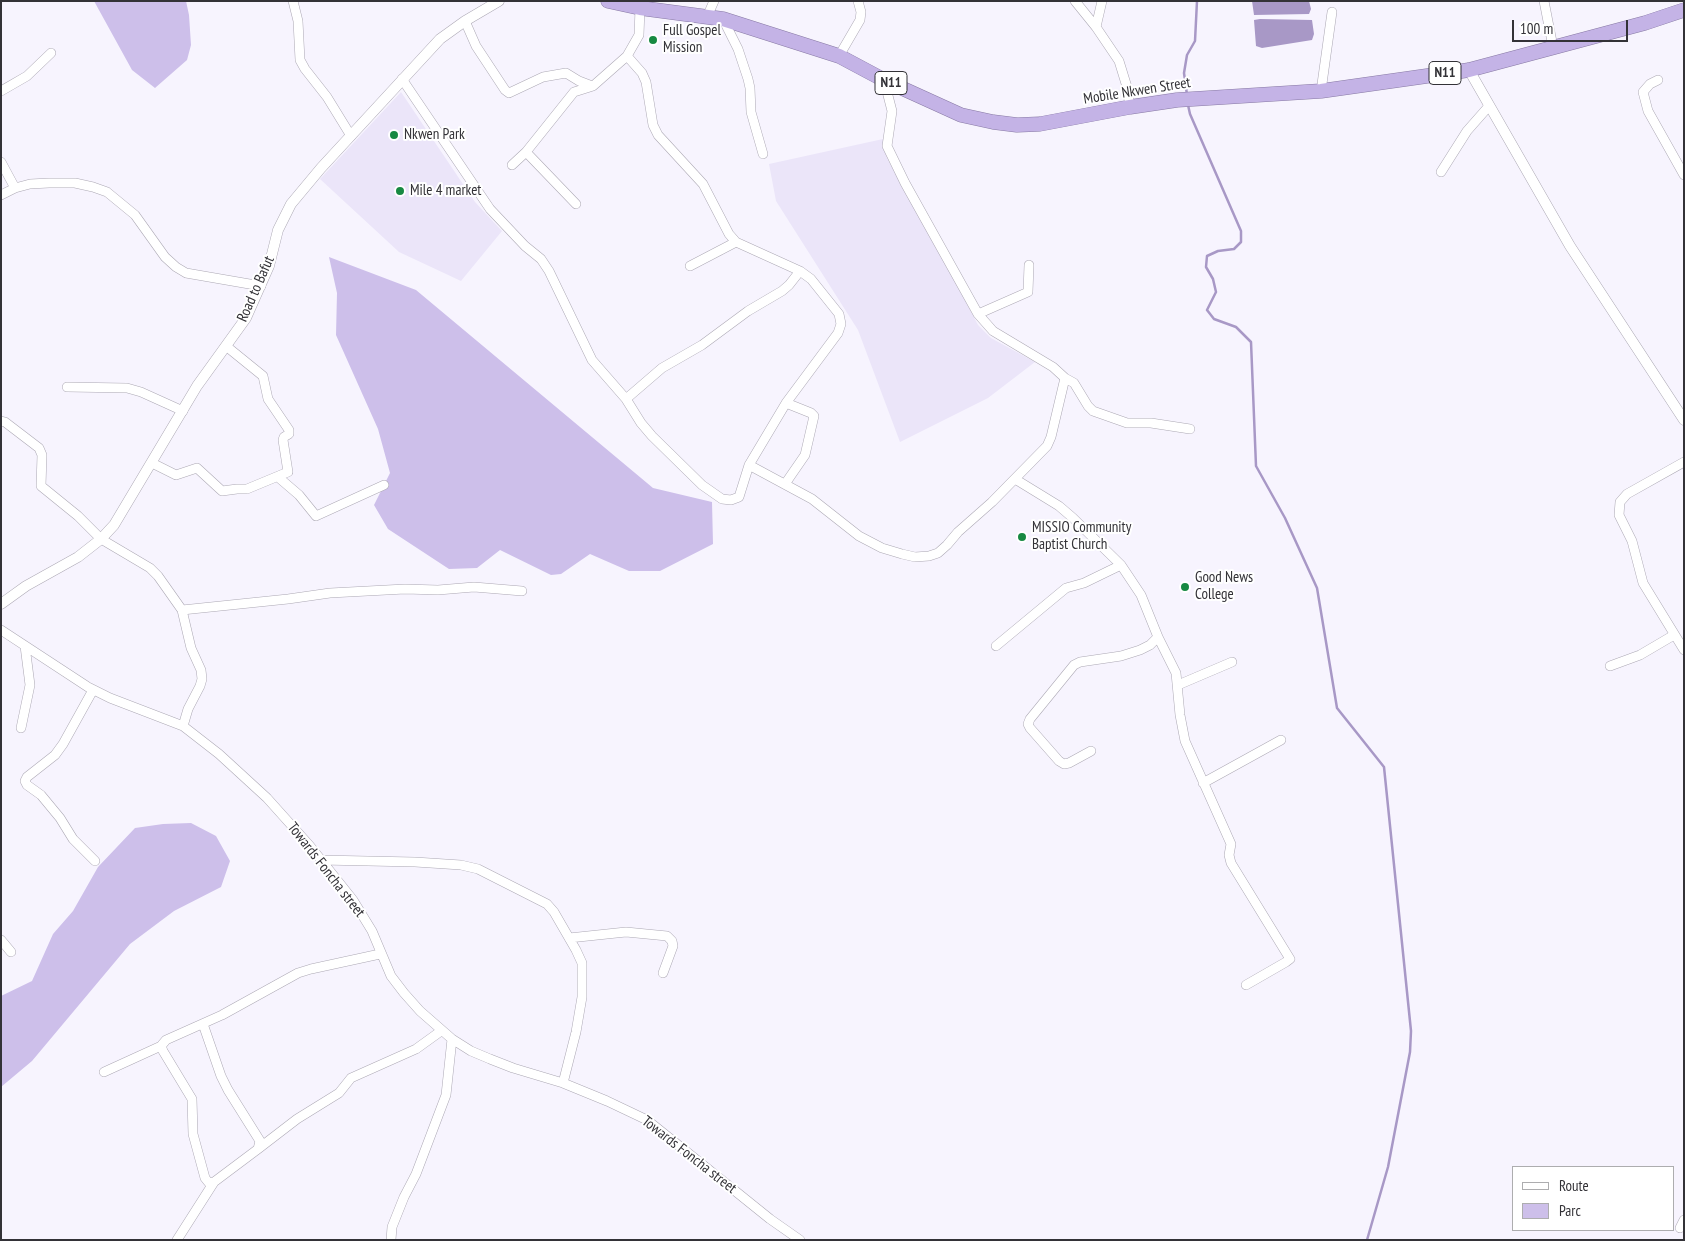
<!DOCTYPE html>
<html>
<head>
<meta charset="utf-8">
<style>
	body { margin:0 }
	#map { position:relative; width:1685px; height:1241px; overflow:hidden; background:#f7f4fe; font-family:"PT Sans Narrow",sans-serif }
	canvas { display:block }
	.frame { position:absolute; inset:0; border:2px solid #333237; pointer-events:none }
	.legend { position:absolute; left:1512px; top:1166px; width:162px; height:65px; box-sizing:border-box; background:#fff; border:1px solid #adadaf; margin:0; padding:6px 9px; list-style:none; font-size:15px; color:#333237 }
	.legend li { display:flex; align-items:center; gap:10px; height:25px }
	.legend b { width:25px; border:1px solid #adadaf }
	.scale { position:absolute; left:1512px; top:20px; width:116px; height:22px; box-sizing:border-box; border:2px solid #333237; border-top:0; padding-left:6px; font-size:15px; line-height:18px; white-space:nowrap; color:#333237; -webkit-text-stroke:4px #fff; paint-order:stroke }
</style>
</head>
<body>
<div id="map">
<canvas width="1685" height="1241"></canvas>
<div class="frame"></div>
<ul class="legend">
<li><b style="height:6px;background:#fff"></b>Route</li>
<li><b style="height:14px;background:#cdbfea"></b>Parc</li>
</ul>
<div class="scale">100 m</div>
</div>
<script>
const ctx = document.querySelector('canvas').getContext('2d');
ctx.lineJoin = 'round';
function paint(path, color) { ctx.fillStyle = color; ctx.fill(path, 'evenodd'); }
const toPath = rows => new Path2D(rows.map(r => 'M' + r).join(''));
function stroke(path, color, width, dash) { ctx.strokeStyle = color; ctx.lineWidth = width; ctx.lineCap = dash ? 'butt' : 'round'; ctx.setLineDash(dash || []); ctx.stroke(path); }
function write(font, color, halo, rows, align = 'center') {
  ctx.font = font + ' "PT Sans Narrow",sans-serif'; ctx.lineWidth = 4; ctx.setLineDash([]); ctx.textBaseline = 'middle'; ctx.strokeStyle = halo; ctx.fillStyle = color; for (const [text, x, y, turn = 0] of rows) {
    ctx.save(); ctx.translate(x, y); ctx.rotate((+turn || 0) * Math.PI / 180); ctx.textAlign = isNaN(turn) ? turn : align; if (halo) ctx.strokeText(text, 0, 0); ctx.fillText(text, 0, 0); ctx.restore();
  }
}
paint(toPath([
	[401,92,475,202,502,231,461,281,399,252,320,179],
	[883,139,887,158,946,264,978,325,991,338,1035,362,988,398,900,442,858,330,776,201,769,164]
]), '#ebe5f9');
paint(toPath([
	[94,1,186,1,189,15,191,45,187,60,155,88,132,70],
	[329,257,416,290,653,488,712,502,713,544,660,571,629,571,590,554,561,574,551,575,500,550,477,568,449,569,388,529,374,505,390,473,378,429,336,335,337,293],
	[191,823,216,836,230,861,221,887,174,911,130,944,32,1061,1,1087,1,996,32,981,53,934,73,911,98,867,135,828,163,824]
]), '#cdbfea');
paint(toPath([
	[1252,1,1309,1,1311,9,1309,14,1254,15],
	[1260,19,1312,20,1314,34,1312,40,1262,48,1256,46,1254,20]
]), '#a898c6');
stroke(toPath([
	[1187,95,1184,73,1187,55,1195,41,1197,1],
	[1188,105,1190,114,1241,231,1241,242,1234,249,1218,251,1207,256,1206,267,1213,279,1216,292,1207,310,1214,319,1236,327,1251,342,1256,466,1285,518,1317,588,1337,708,1384,767,1411,1031,1410,1052,1388,1167,1367,1240]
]), '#a898c6', 2.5);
const minor = toPath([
	[293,1,298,21,300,60,305,69,327,97,351,136],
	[1075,1,1096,27,1119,61,1127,87,1130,107],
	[1544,1,1553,47],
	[707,17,714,1],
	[723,19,738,49,748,79,750,88,751,112,763,154],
	[465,21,476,46,505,90,509,93,543,77,566,73,579,81,592,86],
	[1096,27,1102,1],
	[839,56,860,20,861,12,858,1],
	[402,79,490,209,525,246,541,259,549,271,592,360,626,399,641,423,652,436,702,485,722,499,731,500,739,497,749,465,786,403,838,333,841,324,839,314,811,279,800,271,736,242,729,234,703,184,658,135,653,125,646,82,642,73,627,56],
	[1658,80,1650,84,1643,92,1648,111,1684,175],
	[1,91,27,76,51,53],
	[1321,91,1332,12],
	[526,152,576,204],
	[1,162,15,188],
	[512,165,526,152,574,92,593,86,627,56,639,35,640,8],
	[1441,172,1467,131,1489,106],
	[1,195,15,188,30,184,49,183,75,183,93,187,107,192,135,215,165,257,176,267,186,273,261,286],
	[690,266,736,242],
	[978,314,1028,292,1029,265],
	[1065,378,1074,383,1088,406,1093,411,1127,423,1151,423,1190,429],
	[67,387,127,388,141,392,183,411],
	[626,399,662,368,702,345,748,311,782,291,789,285,800,271],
	[1,421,5,422,39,448,42,455,41,486,78,516,101,539,150,568,158,576,182,610,191,648,201,670,202,679,200,686,188,709,183,726],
	[1684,462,1627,494,1620,502,1619,515,1632,541,1643,583,1684,650],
	[152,463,176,475,197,468,222,491,237,489,247,489,288,472,283,440,284,437,289,434,289,430,268,399,263,376,226,346],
	[749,465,812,499,859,536,882,548,902,554,915,557,929,556,938,553,947,545,958,532,992,502,1047,446,1051,437,1065,378,1053,367,993,331,978,314,905,183,887,146,892,111,884,80],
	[278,477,299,495,316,516,384,485],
	[1015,479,1059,506,1073,518,1121,565,1141,595,1158,637,1176,673,1180,715,1185,741,1231,844,1229,855,1231,863,1290,959,1286,962,1246,985],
	[785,484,805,455,814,416,811,413,786,403],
	[182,610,288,599,330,593,405,589,438,590,474,587,522,591],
	[1,630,88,687,110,698,183,726,219,754,267,798,310,846,353,900,372,931,391,976,404,993,420,1011,452,1039,471,1051,490,1059,513,1068,563,1083,607,1101,647,1120,770,1219,800,1240],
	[996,646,1066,588,1084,583,1121,565],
	[1610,666,1640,655,1674,635],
	[1178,685,1232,662],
	[93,690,63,744,55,755,27,777,25,781,27,785,41,795,60,818,73,839,95,861],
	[21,728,30,685,25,646],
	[1091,751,1069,763,1064,764,1059,761,1030,728,1028,724,1030,719,1074,665,1080,662,1121,656,1140,650,1150,645,1158,637],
	[1203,783,1281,740],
	[321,860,415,862,461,865,478,869,547,904,554,912,576,950,582,963,582,997,576,1032,563,1083],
	[569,938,626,932,667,936,672,941,673,946,663,973],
	[1,940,11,952],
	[203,1024,221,1076,228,1090,260,1141,258,1149,214,1182,209,1183,205,1178,193,1134,192,1099,163,1051,161,1046,166,1040,222,1015,298,973,311,969,380,954],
	[104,1072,161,1046],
	[258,1149,297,1119,339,1093,351,1078,416,1049,441,1031],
	[1680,1228,1684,1220],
	[177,1240,214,1182],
	[391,1240,392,1227,404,1197,416,1174,446,1095,452,1039]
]);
const tertiary = toPath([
	[1469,70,1570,246,1684,420],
	[1,604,26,586,78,557,101,539,114,525,197,386,246,318,269,266,278,230,291,204,321,168,440,39,465,21,499,1]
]);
const trunk = toPath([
	[608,1,640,8,723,19,839,56,884,80,961,115,993,122,1017,125,1040,124,1130,107,1177,100,1321,91,1469,70,1645,23,1684,10]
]);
stroke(minor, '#aca8b4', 10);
stroke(tertiary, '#aca8b4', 11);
stroke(trunk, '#887aa4', 15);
stroke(minor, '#fff', 9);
stroke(tertiary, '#fff', 10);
stroke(trunk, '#c4b3e6', 14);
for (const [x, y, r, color] of [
	[653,40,5,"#178942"],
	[394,135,5,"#178942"],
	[400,191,5,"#178942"],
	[1022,537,5,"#178942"],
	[1185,587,5,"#178942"]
]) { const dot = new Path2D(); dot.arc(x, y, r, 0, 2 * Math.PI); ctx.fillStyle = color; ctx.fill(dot); stroke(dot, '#fff', 2); }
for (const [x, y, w] of [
	[1445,73,32],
	[891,83,32]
]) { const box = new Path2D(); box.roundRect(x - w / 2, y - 11.5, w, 23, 4); ctx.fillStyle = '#fff'; ctx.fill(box); stroke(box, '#333237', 1); }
write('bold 14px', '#333237', null, [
	["N11",1445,73],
	["N11",891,83]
]);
write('15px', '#333237', '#fff', [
	["Full Gospel",663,31],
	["Mission",663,48],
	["Nkwen Park",404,135],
	["Mile 4 market",410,191],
	["MISSIO Community",1032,528],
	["Baptist Church",1032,545],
	["Good News",1195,578],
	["College",1195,595]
], 'left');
write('15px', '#333237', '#fff', [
	["Mobile Nkwen Street",1137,91,-9],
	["Road to Bafut",256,289,-66],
	["Towards Foncha street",326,870,52],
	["Towards Foncha street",689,1155,38]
]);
</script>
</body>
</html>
